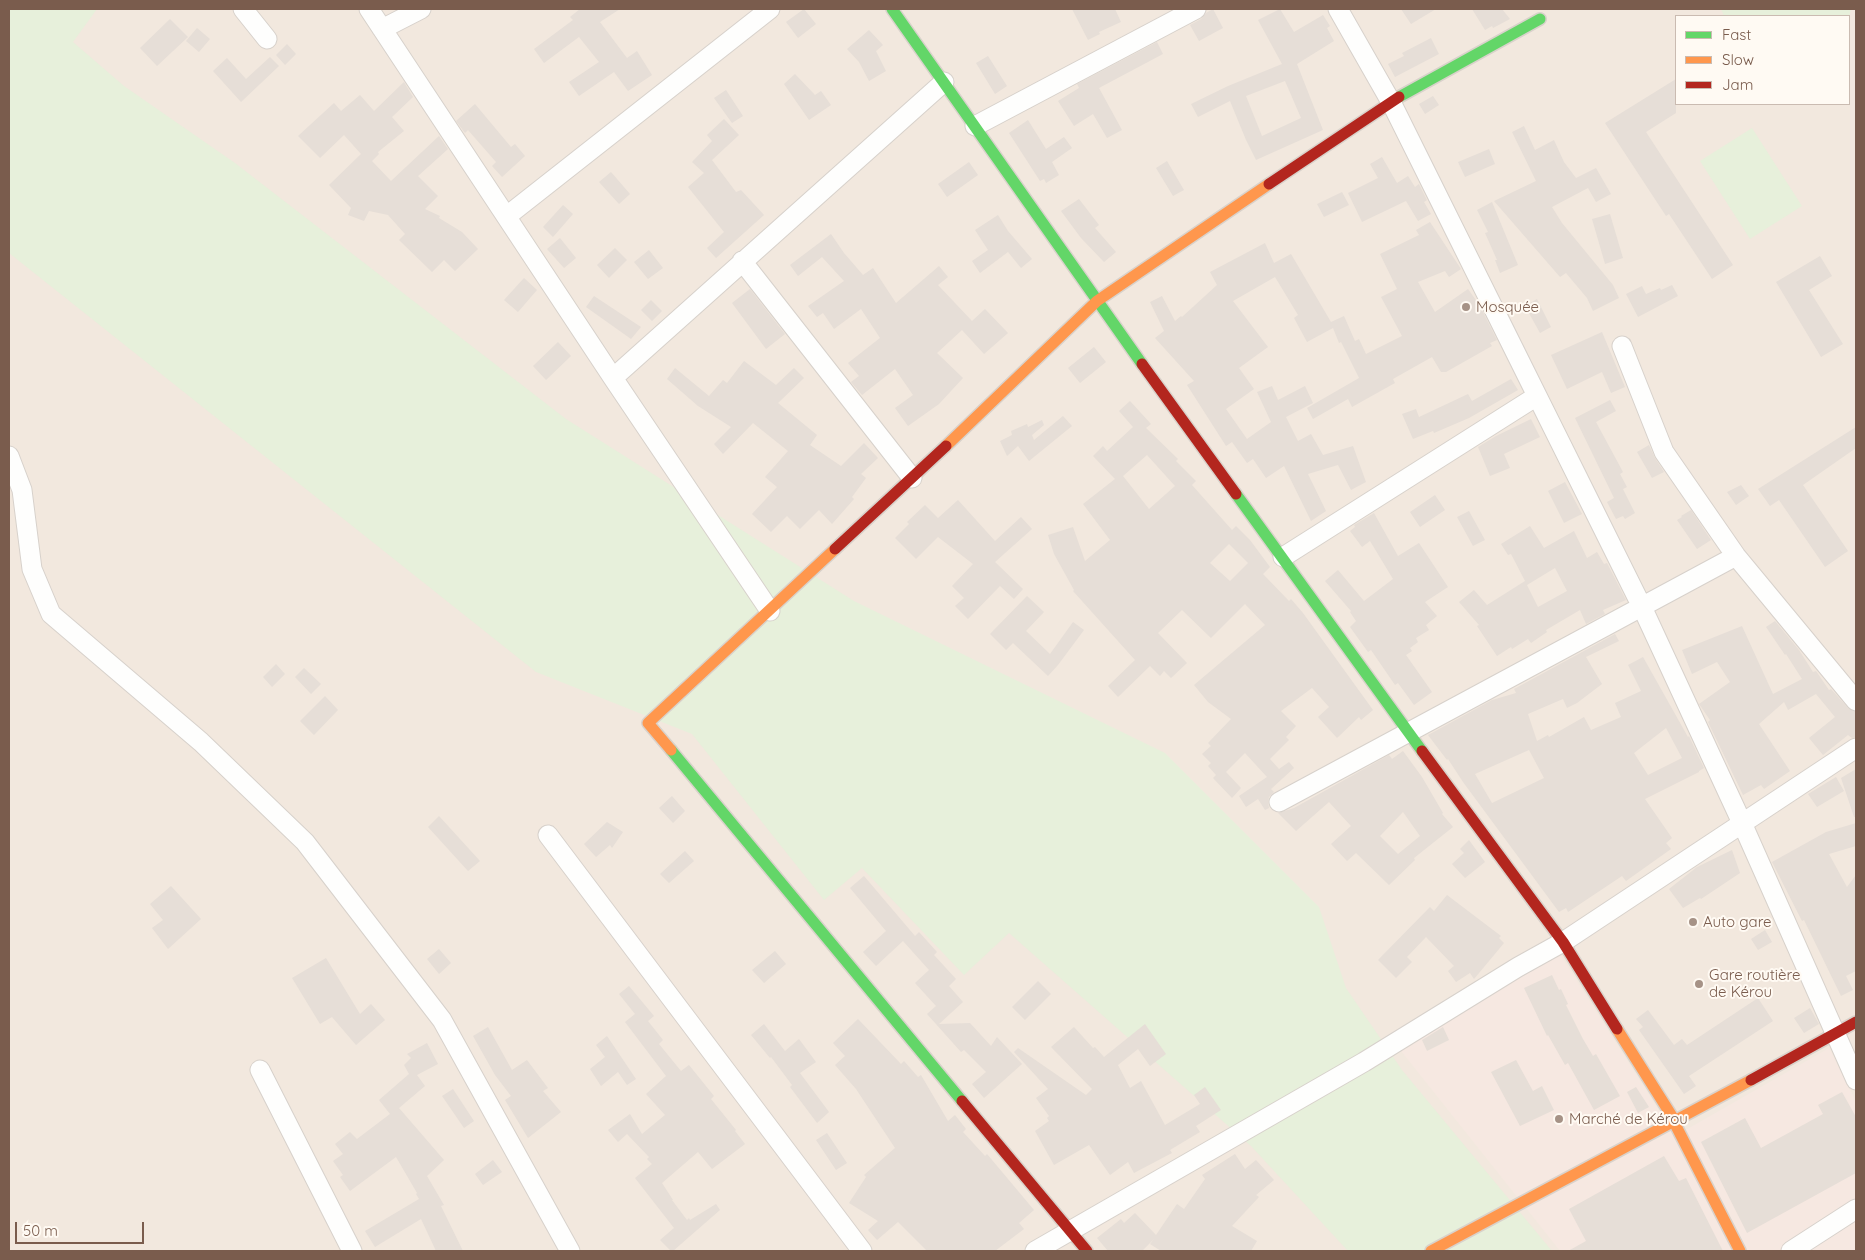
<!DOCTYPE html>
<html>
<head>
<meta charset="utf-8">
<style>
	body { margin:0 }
	#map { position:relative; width:1865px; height:1260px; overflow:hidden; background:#f9f5f0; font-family:Quicksand,sans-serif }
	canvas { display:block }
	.frame { position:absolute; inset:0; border:10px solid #7a5c4d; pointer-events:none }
	.legend { position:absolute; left:1675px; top:15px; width:175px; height:90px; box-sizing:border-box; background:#fffaf3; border:1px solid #cabbb1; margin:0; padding:6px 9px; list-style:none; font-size:15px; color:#7a5c4d }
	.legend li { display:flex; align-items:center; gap:10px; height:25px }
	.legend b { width:25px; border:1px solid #cabbb1 }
	.scale { position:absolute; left:15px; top:1222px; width:129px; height:22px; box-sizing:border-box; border:2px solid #7a5c4d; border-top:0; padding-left:6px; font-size:15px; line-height:18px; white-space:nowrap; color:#7a5c4d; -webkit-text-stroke:4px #fffaf3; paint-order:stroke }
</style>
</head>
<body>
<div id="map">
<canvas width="1865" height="1260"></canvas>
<div class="frame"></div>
<ul class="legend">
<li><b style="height:6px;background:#63d668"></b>Fast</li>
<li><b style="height:6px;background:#ff974d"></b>Slow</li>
<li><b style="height:6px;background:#b3261e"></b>Jam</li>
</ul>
<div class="scale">50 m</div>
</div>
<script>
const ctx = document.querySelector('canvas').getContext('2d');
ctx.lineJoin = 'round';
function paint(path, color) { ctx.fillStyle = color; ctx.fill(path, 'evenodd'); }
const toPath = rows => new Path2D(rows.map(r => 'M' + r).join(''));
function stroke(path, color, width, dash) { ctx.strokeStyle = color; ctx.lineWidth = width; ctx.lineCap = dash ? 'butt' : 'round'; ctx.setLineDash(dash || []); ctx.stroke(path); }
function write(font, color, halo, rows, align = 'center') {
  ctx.font = font + ' Quicksand,sans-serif'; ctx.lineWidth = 4; ctx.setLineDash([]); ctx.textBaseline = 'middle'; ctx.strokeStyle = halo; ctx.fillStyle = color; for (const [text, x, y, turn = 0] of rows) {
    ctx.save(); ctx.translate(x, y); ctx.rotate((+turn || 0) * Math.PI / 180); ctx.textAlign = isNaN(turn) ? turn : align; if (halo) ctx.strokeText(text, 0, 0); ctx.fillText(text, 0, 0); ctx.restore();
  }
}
paint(toPath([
	[9,9,1856,9,1856,1251,9,1251],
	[1676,16,1849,16,1849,104,1676,104]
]), '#f2e8de');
paint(toPath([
	[1558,951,1675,1136,1829,1048,1856,1101,1856,1251,1560,1251,1397,1046]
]), '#f6e8e1');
paint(toPath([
	[9,9,97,9,73,42,124,86,235,163,566,419,854,601,1165,753,1319,907,1346,988,1402,1070,1552,1251,1348,1251,1251,1146,1009,933,964,975,862,868,824,900,692,734,536,672,9,253],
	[1721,9,1851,9,1849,17,1724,16],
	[1752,128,1802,206,1750,239,1700,161]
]), '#e7f0db');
paint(toPath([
	[580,9,620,9,600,22,627,58,637,51,652,75,628,91,614,72,579,96,569,82,599,62,579,37,544,63,534,49,573,20,570,17],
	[804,9,816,24,798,38,786,22],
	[1072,9,1115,9,1121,22,1099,32,1100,34,1088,40],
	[1213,9,1223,28,1199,41,1190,25,1201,19,1206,13],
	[1280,9,1294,32,1323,15,1330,26,1327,28,1334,41,1297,64,1323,130,1256,160,1246,140,1230,101,1198,117,1191,104,1228,86,1282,64,1258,20],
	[1285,81,1301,118,1262,136,1246,96],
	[1401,9,1436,9,1411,24],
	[1472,9,1502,9,1510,19,1493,28,1492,26,1485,30],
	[170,19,188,37,157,66,140,48],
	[197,28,210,39,199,52,186,41],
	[869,30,883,45,876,51,886,71,869,81,859,62,847,49],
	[1431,38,1439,54,1395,77,1388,64,1404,56,1402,53],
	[1157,42,1163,54,1099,88,1122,130,1107,138,1093,114,1074,126,1058,101,1079,88,1077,84],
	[287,44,296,54,285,65,276,55],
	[988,56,1007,86,995,94,976,63],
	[270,57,279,66,241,102,213,71,227,58,246,79],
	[795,74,815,95,821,91,831,105,809,120,784,84],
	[1676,79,1676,113,1646,132,1733,265,1712,279,1669,214,1666,216,1605,123],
	[404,82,413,97,392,117,404,131,378,152,379,154,372,161,391,181,439,136,448,149,418,176,438,196,425,209,440,216,439,218,462,232,478,249,455,271,444,260,432,272,399,240,405,234,388,215,369,211,364,221,348,215,351,208,329,185,361,154,344,135,320,158,298,136,334,103,341,111,360,95,374,111],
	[726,90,743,116,732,123,714,98],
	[1433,96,1439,105,1425,114,1419,104],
	[475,104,511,147,515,144,525,156,502,177,492,166,496,162,468,130,465,133,456,121],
	[724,119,739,135,712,160,736,192,741,190,764,215,716,258,707,248,724,232,688,187,704,173,692,162,712,141,707,135],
	[1028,120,1046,149,1064,137,1072,148,1052,162,1059,175,1046,183,1044,179,1040,181,1009,133],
	[1524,126,1535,150,1554,140,1564,162,1576,178,1596,168,1611,194,1596,202,1588,188,1552,207,1562,223,1613,285,1619,298,1593,311,1587,298,1566,273,1560,277,1494,201,1536,181,1512,132],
	[1489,149,1495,164,1465,177,1458,162],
	[1382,157,1397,183,1408,176,1415,187,1419,184,1427,200,1424,202,1431,214,1418,221,1406,201,1362,222,1348,193,1378,178,1370,164],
	[1167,161,1184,190,1173,196,1156,168],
	[969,162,978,175,947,197,938,184],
	[611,172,630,194,619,204,599,182],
	[1342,192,1349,205,1324,217,1317,204],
	[1079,199,1099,225,1095,228,1116,252,1104,262,1081,238,1061,211],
	[1492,202,1518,265,1500,273,1495,260,1497,260,1485,233,1488,232,1477,210],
	[563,205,573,214,553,237,543,227],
	[1610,214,1623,258,1605,264,1592,219],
	[998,215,1008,231,1032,259,1021,268,1008,252,980,273,972,261,988,250,975,230],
	[1430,222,1461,269,1449,277,1445,271,1418,282,1435,312,1468,289,1480,306,1497,340,1490,343,1492,346,1446,372,1441,372,1432,357,1393,379,1395,383,1352,407,1348,399,1313,419,1307,408,1359,378,1341,342,1339,343,1333,328,1307,342,1294,318,1298,315,1275,277,1233,301,1268,347,1239,368,1254,389,1226,409,1247,439,1271,422,1257,392,1272,386,1278,400,1305,386,1313,403,1286,417,1298,441,1311,434,1323,455,1353,446,1366,482,1351,490,1338,465,1308,474,1326,511,1311,521,1284,466,1266,478,1253,459,1247,463,1232,442,1226,446,1187,385,1194,381,1155,338,1164,331,1150,302,1162,296,1175,321,1181,316,1182,317,1217,285,1210,272,1265,243,1274,263,1291,254,1331,322,1344,316,1355,341,1359,339,1366,354,1402,336,1381,297,1397,289,1380,254,1419,235,1416,230],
	[831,234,844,253,863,275,873,268,896,303,939,266,948,277,938,285,972,321,985,309,1008,333,984,354,962,330,937,353,963,378,939,404,908,426,895,408,913,395,895,369,862,395,851,382,859,376,848,363,880,338,861,309,834,329,823,313,817,317,808,306,844,281,822,257,798,276,790,265],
	[560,238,576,258,564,268,547,249],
	[615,248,627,260,609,278,597,265],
	[649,250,663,268,648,279,634,262],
	[1820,256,1832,276,1809,290,1843,344,1821,357,1776,282],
	[524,278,537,290,518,312,504,300],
	[1672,285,1678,296,1638,317,1626,294,1642,286,1646,294,1660,288,1661,290],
	[750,289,785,334,766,349,732,303],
	[594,296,641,327,631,339,586,307],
	[1537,299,1551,327,1540,333,1525,306],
	[651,300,662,311,652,321,641,310],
	[1602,332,1625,387,1611,393,1602,372,1567,389,1551,355],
	[558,342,571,356,546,380,533,366],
	[1094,347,1106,362,1080,383,1068,368],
	[744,361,776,385,794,368,804,378,778,403,817,435,810,445,841,466,864,443,878,458,861,474,866,478,852,497,854,499,832,524,819,510,800,529,787,516,771,532,752,514,777,487,765,477,788,451,753,423,723,454,714,444,731,427,698,406,667,379,675,368,709,396,723,380,727,383],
	[1511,379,1518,390,1469,418,1434,433,1433,431,1413,439,1402,414,1416,409,1419,417,1468,394,1472,401],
	[1610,400,1616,411,1596,422,1623,472,1620,474,1627,487,1623,489,1635,513,1625,519,1623,516,1616,519,1607,502,1614,498,1575,418],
	[1130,401,1151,424,1146,428,1178,459,1176,461,1196,481,1192,485,1232,530,1236,526,1250,540,1270,567,1263,574,1289,601,1291,599,1303,613,1373,710,1361,720,1359,717,1337,738,1318,717,1329,707,1312,688,1281,711,1296,726,1286,737,1289,740,1270,759,1279,769,1289,762,1294,768,1271,789,1274,792,1269,797,1268,802,1269,808,1265,810,1258,799,1246,807,1239,796,1267,777,1245,753,1226,772,1241,788,1232,798,1213,778,1216,775,1208,766,1211,763,1202,754,1211,746,1208,743,1231,719,1208,702,1194,685,1265,625,1245,604,1211,638,1182,610,1158,633,1187,663,1171,678,1164,671,1160,676,1150,666,1118,697,1108,686,1135,660,1073,591,1074,590,1054,554,1048,535,1073,527,1085,561,1110,540,1083,504,1115,479,1093,456,1103,446,1107,451,1133,427,1119,411],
	[1147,455,1175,486,1149,509,1123,476],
	[1229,544,1248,563,1230,581,1210,563],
	[1063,416,1072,426,1029,461,1018,446,1007,456,1000,441,1012,435,1011,431,1027,424,1028,427,1042,420,1044,425,1032,435,1034,440],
	[1531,419,1540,437,1504,454,1510,468,1490,476,1478,447,1496,436],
	[1856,427,1856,448,1803,485,1848,551,1825,567,1779,500,1770,506,1758,489],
	[1649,445,1655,458,1664,472,1652,478,1637,452],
	[1565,482,1582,514,1564,523,1548,491],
	[1741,485,1749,496,1736,505,1727,492],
	[1435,495,1445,510,1420,527,1410,512],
	[958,500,995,541,1021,517,1032,529,995,562,1023,589,1014,599,1000,586,968,619,955,606,964,598,952,586,973,564,938,537,916,559,895,538,909,524,907,522,925,505,938,518],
	[1691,510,1711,540,1697,549,1677,520,1682,517,1681,516],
	[1469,511,1485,540,1473,546,1457,517],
	[1374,513,1398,556,1419,543,1448,587,1425,602,1437,616,1426,625,1429,630,1416,638,1418,642,1410,648,1412,651,1406,655,1432,692,1414,705,1398,683,1395,685,1371,650,1368,652,1350,627,1356,621,1350,612,1351,611,1325,581,1338,570,1364,601,1393,579,1370,541,1362,547,1350,531,1355,527,1354,525],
	[1530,526,1544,548,1574,531,1587,558,1597,552,1604,564,1607,563,1626,600,1603,610,1605,614,1586,624,1580,610,1546,630,1547,632,1531,643,1528,639,1512,649,1511,647,1497,656,1477,626,1479,625,1459,602,1474,590,1487,605,1525,581,1511,554,1508,555,1501,544],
	[1555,568,1567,591,1538,607,1527,585],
	[1027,596,1044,612,1026,631,1050,654,1073,622,1084,630,1058,665,1048,676,1013,643,1006,650,990,634],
	[1775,621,1799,650,1813,672,1816,671,1829,690,1831,689,1848,708,1856,712,1856,737,1852,738,1848,735,1823,755,1809,738,1835,717,1816,694,1788,710,1784,702,1759,724,1790,771,1764,789,1761,785,1743,795,1708,722,1710,720,1699,704,1730,682,1717,662,1692,674,1682,650,1742,626,1773,694,1802,679,1786,654,1785,655,1766,627],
	[1615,634,1619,641,1586,657,1602,684,1577,703,1567,708,1563,699,1528,714,1537,741,1548,735,1549,737,1584,717,1591,730,1621,717,1615,703,1641,691,1628,665,1643,657,1688,737,1689,736,1704,768,1699,771,1699,772,1645,799,1672,838,1666,843,1671,849,1626,881,1622,876,1568,912,1566,908,1559,912,1463,782,1448,759,1447,760,1428,735,1492,700,1516,693,1514,689],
	[1666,728,1682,758,1648,775,1634,753],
	[1529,750,1544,778,1492,803,1475,774],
	[276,664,285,674,272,687,263,677],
	[304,668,321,684,311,694,295,677],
	[325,696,338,710,314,735,300,721],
	[1403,751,1422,777,1443,813,1442,814,1453,827,1414,858,1415,860,1389,885,1356,853,1347,861,1331,844,1351,826,1329,802,1296,831,1278,813,1294,808,1389,755,1392,759],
	[1403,812,1420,836,1398,854,1380,836],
	[1856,769,1856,817,1854,817,1841,778],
	[1836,777,1844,791,1817,807,1808,794],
	[672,796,685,811,673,823,659,808],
	[439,816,480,861,468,871,428,827],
	[607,822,623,832,612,848,610,845,596,857,584,844],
	[1856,823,1856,846,1829,854,1847,887,1856,875,1856,971,1846,976,1853,990,1841,996,1804,920,1802,921,1772,862,1826,832],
	[1469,840,1485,862,1465,878,1452,864,1464,853,1460,849],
	[1732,850,1740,873,1701,899,1700,898,1683,908,1669,889,1697,867],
	[685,851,694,861,669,883,660,874],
	[864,876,915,936,919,932,937,952,934,955,956,979,949,986,963,1002,939,1024,970,1023,991,1046,997,1037,1022,1064,984,1098,972,1084,986,1072,964,1050,961,1052,927,1014,936,1006,915,983,929,970,903,941,876,966,863,952,886,931,850,888],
	[171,886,201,919,168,949,152,928,163,920,150,904],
	[1447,895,1501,936,1499,938,1504,943,1474,979,1470,973,1456,982,1448,971,1454,966,1426,937,1407,957,1412,962,1396,978,1378,960,1430,907,1434,911],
	[1765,930,1772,942,1758,950,1751,939],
	[439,949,451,963,439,974,427,959],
	[775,951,786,964,764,983,752,970],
	[326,958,360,1014,371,1004,385,1020,356,1045,332,1017,320,1024,292,978],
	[1552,975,1559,990,1561,989,1568,1004,1566,1005,1583,1039,1593,1056,1596,1054,1620,1096,1594,1110,1568,1063,1565,1065,1548,1035,1547,1036,1524,988],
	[1038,981,1051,994,1025,1020,1012,1007],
	[629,986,654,1016,648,1021,663,1040,659,1044,681,1071,689,1065,714,1096,711,1099,736,1130,735,1131,745,1144,712,1169,698,1152,662,1183,673,1200,672,1200,687,1220,689,1218,690,1220,716,1204,720,1210,673,1251,671,1251,660,1240,674,1228,635,1178,652,1164,647,1159,649,1157,627,1134,618,1142,608,1130,630,1114,642,1134,665,1115,646,1094,666,1076,625,1022,635,1014,619,994],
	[1758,998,1773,1021,1689,1076,1696,1086,1684,1094,1639,1030,1643,1027,1636,1019,1648,1010,1674,1045,1682,1039,1687,1045],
	[1810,1008,1819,1024,1804,1033,1794,1018],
	[858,1019,901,1064,904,1061,918,1077,921,1075,948,1121,955,1115,966,1129,963,1132,985,1156,987,1154,1034,1210,1019,1223,1024,1229,995,1251,927,1251,898,1222,877,1240,868,1230,878,1221,849,1203,866,1177,864,1175,895,1148,856,1089,835,1065,845,1056,833,1043],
	[764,1024,785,1051,799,1039,816,1062,800,1073,829,1112,817,1123,790,1087,792,1085,771,1057,770,1058,751,1035],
	[1145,1024,1166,1054,1150,1066,1138,1049,1118,1065,1130,1088,1141,1081,1165,1125,1200,1104,1194,1095,1205,1087,1221,1110,1196,1126,1200,1132,1170,1150,1172,1153,1134,1173,1128,1162,1110,1175,1089,1145,1054,1165,1035,1131,1049,1121,1047,1118,1049,1116,1036,1098,1048,1089,1014,1052,1018,1048,1086,1095,1092,1089,1051,1047,1074,1027,1093,1048,1095,1047,1104,1057],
	[488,1027,512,1070,527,1060,548,1088,543,1091,561,1112,528,1138,505,1100,511,1096,495,1075,473,1036],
	[1443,1027,1449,1040,1427,1051,1422,1040],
	[607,1036,636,1079,627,1085,618,1072,601,1086,590,1069,605,1057,596,1045],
	[427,1043,438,1064,417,1075,425,1086,399,1108,444,1160,427,1176,444,1205,441,1206,463,1251,436,1251,421,1219,375,1247,365,1231,419,1199,416,1194,417,1193,396,1157,350,1191,340,1177,343,1175,333,1161,343,1154,335,1144,350,1132,357,1139,390,1114,379,1100,409,1074,404,1065,411,1058,407,1054],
	[1516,1060,1533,1091,1542,1086,1554,1110,1520,1126,1491,1072],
	[1636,1087,1649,1107,1638,1113,1627,1092],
	[453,1089,474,1121,464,1128,442,1096],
	[1842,1092,1856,1117,1856,1173,1747,1233,1701,1142,1745,1118,1761,1148,1823,1114,1818,1105],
	[827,1133,847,1163,836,1170,816,1140],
	[1235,1154,1245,1169,1256,1160,1274,1180,1256,1195,1259,1197,1232,1226,1257,1241,1251,1251,1161,1251,1150,1244,1154,1239,1142,1251,1108,1251,1097,1238,1121,1219,1124,1223,1135,1213,1156,1235,1177,1204,1184,1209,1205,1179,1202,1175],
	[1664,1156,1679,1181,1686,1178,1723,1251,1568,1251,1586,1241,1569,1209],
	[493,1160,502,1172,483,1185,475,1174]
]), '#e6ded7');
const street = toPath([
	[243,9,267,39],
	[369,9,613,378,770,611],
	[1338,9,1391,102,1642,607,1742,823,1856,1080],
	[382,29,421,9],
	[975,126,1196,9],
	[507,216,770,9],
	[742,261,912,478],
	[1622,346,1664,452,1736,556,1856,701],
	[613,378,944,82],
	[9,456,22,490,32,569,51,614,201,742,305,842,442,1020,570,1251],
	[1283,557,1537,396],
	[1279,802,1736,556],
	[548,835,862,1251],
	[260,1070,352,1251],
	[1035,1251,1364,1062,1518,967,1563,942,1856,748],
	[1791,1251,1856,1209]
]);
const fast = toPath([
	[892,9,1142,364],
	[1399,97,1540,19],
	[1236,494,1422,751],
	[671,750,962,1101]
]);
const slow = toPath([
	[946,446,1097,301,1269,184],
	[671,750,648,723,835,549],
	[1617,1029,1675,1121,1674,1122,1740,1251],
	[1431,1251,1751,1080]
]);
const jam = toPath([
	[1269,184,1399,97],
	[1142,364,1236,494],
	[835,549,946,446],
	[1422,751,1563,942,1617,1029],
	[1751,1080,1856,1022],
	[962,1101,1087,1251]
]);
stroke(street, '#d7d1cb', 21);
stroke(fast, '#d9d2cb', 14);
stroke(slow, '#d9d2cb', 14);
stroke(jam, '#d9d2cb', 14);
stroke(street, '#fefefd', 19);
stroke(fast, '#63d668', 11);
stroke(slow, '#ff974d', 11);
stroke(jam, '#b3261e', 11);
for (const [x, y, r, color] of [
	[1466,307,5,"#a69286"],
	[1693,922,5,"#a69286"],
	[1699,984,5,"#a69286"],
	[1559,1119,5,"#a69286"]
]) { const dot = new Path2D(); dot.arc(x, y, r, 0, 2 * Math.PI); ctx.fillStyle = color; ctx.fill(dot); stroke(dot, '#fffaf3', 2); }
write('15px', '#7a5c4d', '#fffaf3', [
	["Mosquée",1476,307],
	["Auto gare",1703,922],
	["Gare routière",1709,975],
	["de Kérou",1709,992],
	["Marché de Kérou",1569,1119]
], 'left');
</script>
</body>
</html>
